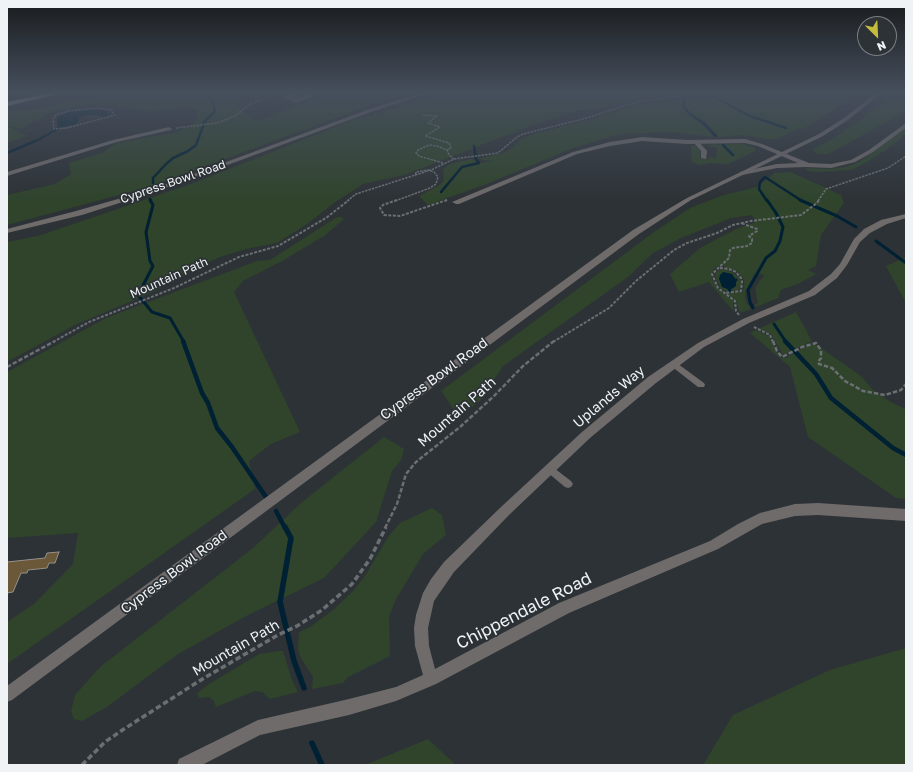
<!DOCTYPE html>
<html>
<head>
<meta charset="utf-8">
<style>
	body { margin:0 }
	#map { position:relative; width:913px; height:772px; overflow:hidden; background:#2d3236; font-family:"Golos Text",sans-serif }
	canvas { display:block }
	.frame { position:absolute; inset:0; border:8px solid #eff3f6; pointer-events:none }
	.north { position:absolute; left:857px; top:16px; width:40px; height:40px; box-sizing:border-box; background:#2d3236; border:1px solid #7b7f83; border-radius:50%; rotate:156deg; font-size:11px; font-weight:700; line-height:16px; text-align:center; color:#eff3f6 }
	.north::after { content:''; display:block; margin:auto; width:14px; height:18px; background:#c5bc3d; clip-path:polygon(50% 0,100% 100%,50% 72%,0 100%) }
</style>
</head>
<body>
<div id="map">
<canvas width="913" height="772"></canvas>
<div class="frame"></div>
<div class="north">N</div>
</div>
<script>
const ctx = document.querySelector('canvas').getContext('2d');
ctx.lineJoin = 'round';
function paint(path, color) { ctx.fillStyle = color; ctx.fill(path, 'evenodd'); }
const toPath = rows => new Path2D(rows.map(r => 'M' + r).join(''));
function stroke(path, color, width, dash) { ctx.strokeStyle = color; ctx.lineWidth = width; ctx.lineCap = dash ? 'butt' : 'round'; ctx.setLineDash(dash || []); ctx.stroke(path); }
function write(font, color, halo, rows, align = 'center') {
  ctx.font = font + ' "Golos Text",sans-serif'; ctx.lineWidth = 3.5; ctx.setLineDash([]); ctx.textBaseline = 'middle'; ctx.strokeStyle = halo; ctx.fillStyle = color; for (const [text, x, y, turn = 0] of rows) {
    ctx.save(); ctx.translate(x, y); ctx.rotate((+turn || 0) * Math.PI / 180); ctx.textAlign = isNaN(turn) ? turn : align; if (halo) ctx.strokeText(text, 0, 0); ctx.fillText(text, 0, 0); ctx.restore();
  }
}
paint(toPath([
	[110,93,258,93,245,98,236,106,257,121,330,93,411,93,376,103,149,187,7,225,7,195,55,184,71,174,69,163,102,153,117,143,148,137,175,133,196,122,198,110,186,107,151,112,119,106,88,104,51,112,21,129,8,126,27,136,7,143,7,111,25,111],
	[449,93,687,93,638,99,598,109,581,110,566,114,528,127,404,175,363,184,334,203,307,224,277,243,246,249,217,258,167,283,156,291,77,324,7,362,7,242,38,236,194,183,353,120,435,96],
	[723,93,840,93,852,98,803,129,799,128,777,139,767,139,742,135,718,137,707,123,699,117,693,117,709,131,713,137,672,132,620,134,573,148,489,183,428,205,419,196,441,184,444,179,443,169,450,164,471,159,481,163,491,161,478,159,503,153,511,149,521,139,531,135,589,120,637,104,707,97],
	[893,93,906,93,906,110,905,112,828,154,818,154,812,150,831,140,895,95],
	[906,129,906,134,887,149,867,162,851,170,819,172,808,171,806,168,831,169,846,167,859,162],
	[742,144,752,147,755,148,755,151,728,164,710,163,700,165,692,162,691,146,696,146,700,152,700,158,708,159,709,157,716,158,717,148,705,145],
	[791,172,841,195,844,203,821,235,816,266,808,270,816,274,798,284,781,290,778,298,756,307,755,304,758,303,755,288,762,278,765,275,755,273,745,292,746,302,751,309,740,313,736,301,727,294,743,291,744,283,743,278,737,271,723,267,724,266,720,265,714,269,711,274,712,278,717,288,733,301,734,312,709,282,679,292,670,274,700,248,736,229,756,222,752,215,731,218,681,238,653,253,628,277,503,366,480,401,459,417,441,391,654,232,690,208,724,195,757,187,775,173],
	[337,217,341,217,344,219,324,236,282,261,243,281,234,292,300,432,271,444,249,461,255,489,7,664,7,622,34,604,73,564,78,533,7,538,7,372,106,318,257,261,270,260],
	[906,257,906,303,886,266],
	[720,269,729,270,739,277,742,284,739,290,729,292,721,289,715,276,715,273],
	[796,312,812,341,783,355,771,334,758,329],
	[756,330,769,336,777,352,781,358,786,358,800,349,815,344,861,376,873,390,892,403,906,409,906,499,896,498,808,437,790,367,750,333],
	[384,437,404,449,401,460,392,471,376,522,324,578,246,616,178,654,107,707,82,721,74,719,71,712,75,695,100,667,253,548,301,503],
	[432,508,442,515,446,535,423,554,395,601,389,617,390,656,348,677,343,683,312,689,313,677,301,658,298,649,299,632,310,627,333,610,354,590,365,576,388,537,400,523],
	[906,648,906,765,703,765,733,715,830,670],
	[278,651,283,651,292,680,298,692,270,699,262,692,255,691,216,707,214,701,209,697,199,698,197,693,209,684,259,654],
	[428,739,456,765,365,765]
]), '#2f442b');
paint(toPath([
	[91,109,105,111,110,116,104,117,97,115,87,115,79,118,78,122,76,124,58,128,57,118,59,116,72,111],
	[723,272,732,274,736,280,736,286,730,290,722,287,719,279,720,275]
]), '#002033');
stroke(toPath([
	[680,93,685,102,683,106,690,114,703,123,716,136],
	[707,93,750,116,786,128],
	[892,94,906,98],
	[723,145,733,155],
	[7,153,38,140,59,128],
	[153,183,153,178,166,164,173,158,188,151,196,145,205,121,215,111,212,99,206,93],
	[441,192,462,167,479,163,476,159,474,146],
	[150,199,151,201],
	[767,201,759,189,760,182,765,177,802,201]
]), '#002033', 2.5);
stroke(toPath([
	[150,200,153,205,146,232,150,261,153,266,138,295,152,312,170,318,184,342],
	[800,200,837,216,856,227],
	[876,241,906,263],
	[730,291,728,286,730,281,736,280],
	[753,308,750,302,748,290,766,258,775,251,780,241,783,227,776,213,767,200],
	[774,324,786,342]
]), '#002033', 3);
stroke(toPath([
	[183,341,202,393,208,403,217,428,232,447,268,500],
	[785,341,816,374,831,398,893,448,906,455],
	[276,511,285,528]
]), '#002033', 4.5);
stroke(toPath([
	[285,527,291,538,280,602,294,661,304,688],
	[312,743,322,765]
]), '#002033', 5.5);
const building = toPath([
	[295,93,320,93,296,102,285,97,295,93],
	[59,552,55,563,49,563,47,568,28,570,27,573,21,573,13,592,7,593,7,562,45,558,47,553,59,552]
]);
paint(building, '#6b5838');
stroke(building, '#95918a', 1);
stroke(toPath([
	[256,93,256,103],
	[99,108,111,110,115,115,67,128,54,129,53,119,56,115,69,111,99,108],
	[423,115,437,116,428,123,440,127,425,136,449,143,451,148,447,150],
	[176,128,217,123,235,116,249,105,278,93],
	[443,163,419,156,416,153,418,150,429,145,437,146,447,150,449,155,454,159],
	[347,201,356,194,431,170,454,159,498,153,517,137,523,134,587,118,636,102,699,93],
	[395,201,430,188,436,184,438,177,434,172,428,170,416,172,415,176],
	[445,201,447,200],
	[818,201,826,189,888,168,906,156]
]), '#6a6f73', 1.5, [2.5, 1]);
stroke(toPath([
	[397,200,383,205,380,208,384,215,400,216,447,200],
	[720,268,729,269,736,272,741,278,742,282,741,291,725,293],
	[739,315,736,311,735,301,718,288,712,274,729,258,730,250,733,248,747,246,752,243,752,239,749,236,757,231,757,229,741,223],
	[754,327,770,335,773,342],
	[53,342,89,322,174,288,239,257,278,246,326,218,349,200],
	[553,342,609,308,636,281,674,250,687,243,717,233,733,225,751,221,801,215,817,203,819,200]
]), '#6a6f73', 2, [3, 1.5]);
stroke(toPath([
	[773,341,777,351,782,357,802,347,816,343,821,350,821,358,818,362,819,364,832,368,845,381,863,391,885,395,901,390,906,384],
	[7,367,55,341],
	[385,528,397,504,406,474,416,462,460,427,494,396,523,366,554,341]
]), '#6a6f73', 2.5, [4.5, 2]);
stroke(toPath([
	[82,765,105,742,124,729,204,678,278,635,297,626,322,610,352,584,370,559,386,527]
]), '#6a6f73', 3.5, [5.5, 3]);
paint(toPath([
	[286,93,292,93,292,94,290,95,286,93],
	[694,141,698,141,707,151,706,159,701,158,701,151,694,143,694,141],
	[674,361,704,383,705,385,704,387,698,387,671,366,670,364,671,362,674,361],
	[550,465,571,481,573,484,571,487,568,488,565,487,547,472,545,469,547,466,550,465]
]), '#6f6b6b');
paint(toPath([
	[906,123,906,128,873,152,855,162,831,168,806,167,777,168,742,175,740,174,740,172,777,164,798,163,758,146,745,143,687,144,642,141,610,146,577,154,459,204,456,204,452,202,573,152,610,142,642,137,687,140,745,139,762,144,809,163,831,164,851,160,869,150,906,123],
	[169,127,172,129,171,130,117,142,7,176,7,172,113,140,169,127],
	[906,214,906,218,887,224,870,233,860,242,847,265,837,278,815,295,749,323,704,347,656,383,590,438,509,515,454,572,434,601,428,628,429,646,435,669,559,603,710,541,738,524,760,513,795,504,818,503,906,509,906,521,818,515,795,516,762,524,718,549,569,613,436,684,396,701,349,715,260,735,202,765,177,765,179,759,258,720,349,699,396,687,423,675,415,646,414,628,416,615,423,593,431,579,444,562,501,507,582,432,648,377,698,343,743,319,809,291,831,274,840,264,854,239,864,229,881,220,906,214]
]), '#6f6b6b');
paint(toPath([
	[420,93,429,93,371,112,157,191,82,215,7,233,7,229,76,211,153,189,367,110,420,93],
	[876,93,882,93,848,120,823,136,691,200,639,234,12,700,7,702,7,686,633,230,687,198,819,134,844,118,876,93]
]), '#6f6b6b');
paint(toPath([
	[49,93,63,93,7,106,7,102,49,93]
]), '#c3babb');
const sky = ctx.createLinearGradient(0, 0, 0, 201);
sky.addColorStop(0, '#191c1e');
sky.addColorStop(0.46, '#464f5d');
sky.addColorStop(1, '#464f5d00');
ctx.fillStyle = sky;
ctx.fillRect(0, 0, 913, 201);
write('12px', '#eff3f6', '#2d3236', [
	["Cypress Bowl Road",173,182,-19],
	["Mountain Path",169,278,-24]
]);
write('14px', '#eff3f6', '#2d3236', [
	["Cypress Bowl Road",434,379,-36],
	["Uplands Way",609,397,-40],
	["Mountain Path",457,412,-41],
	["Cypress Bowl Road",174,572,-37],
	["Mountain Path",236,648,-30]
]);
write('17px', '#eff3f6', '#2d3236', [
	["Chippendale Road",524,611,-27]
]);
</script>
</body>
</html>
